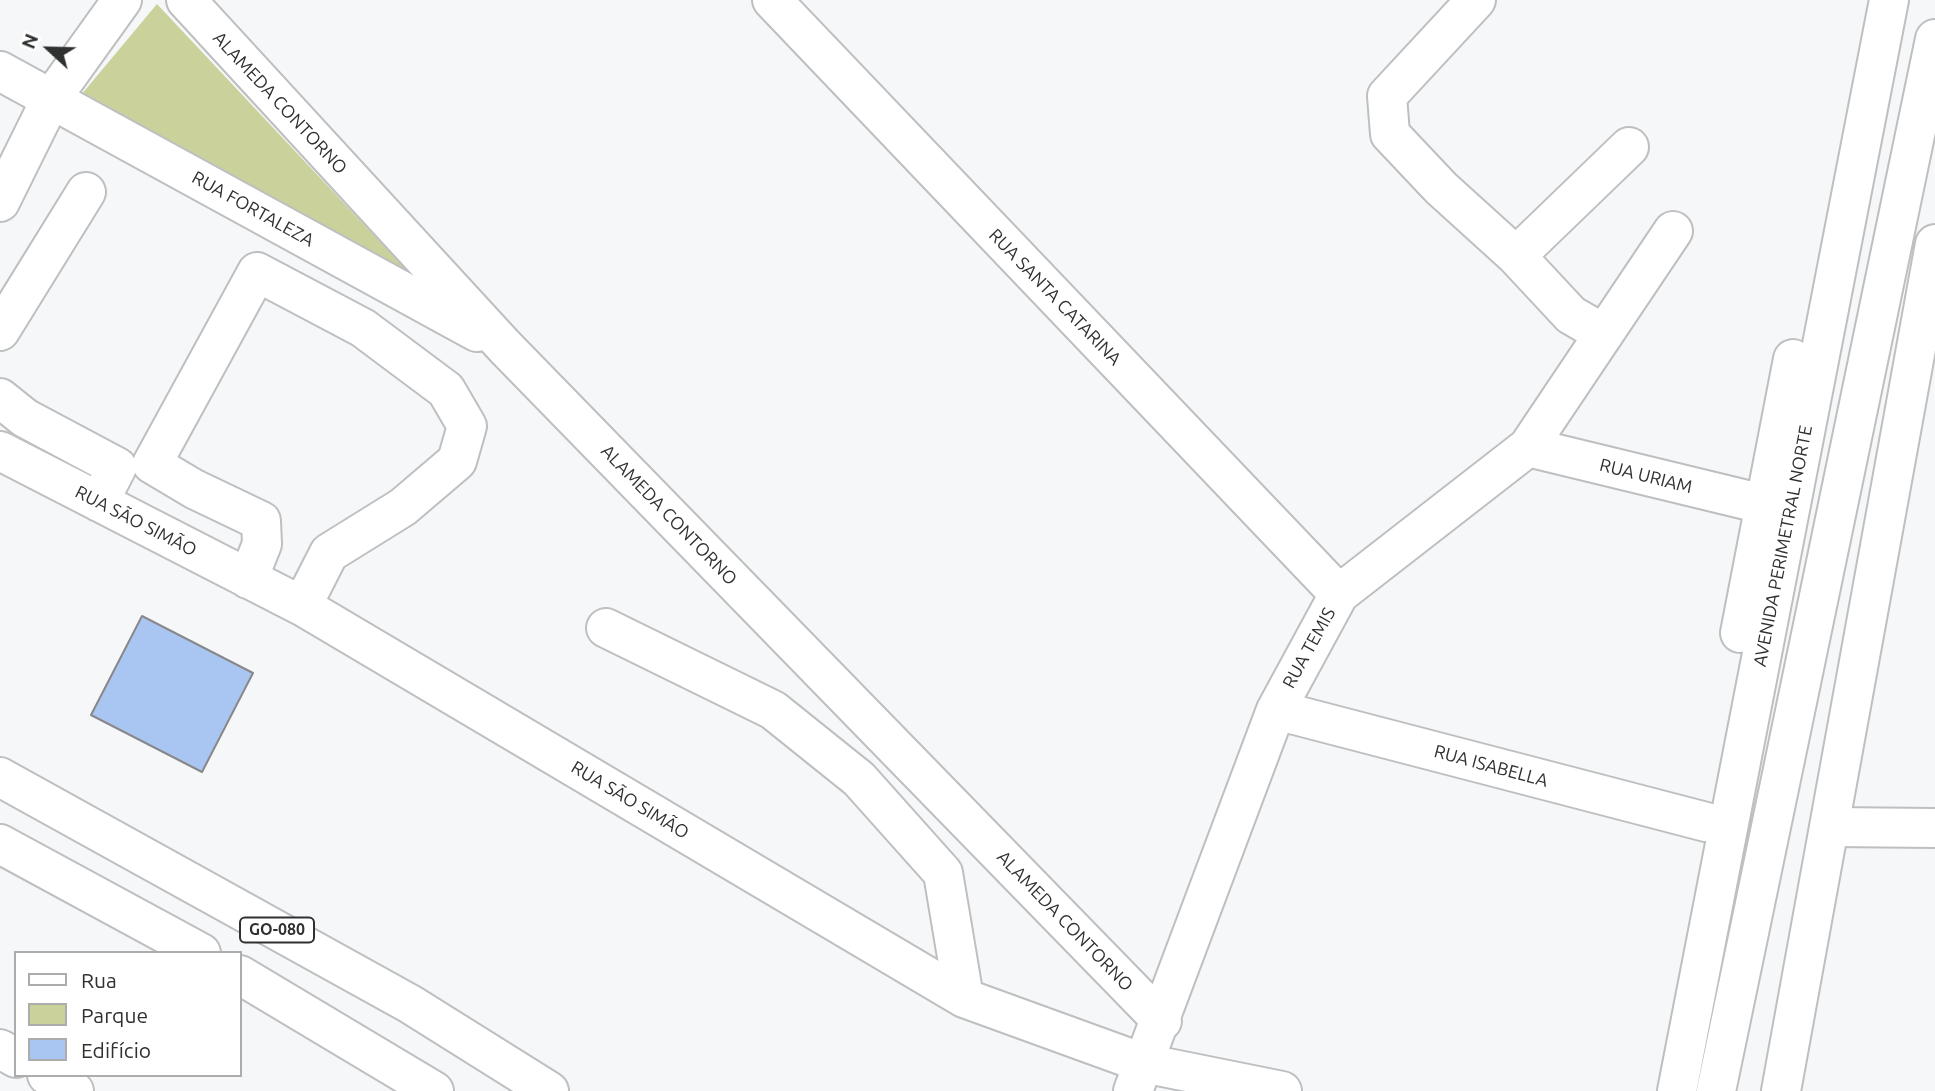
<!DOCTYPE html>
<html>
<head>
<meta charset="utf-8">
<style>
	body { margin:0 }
	#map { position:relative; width:1935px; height:1091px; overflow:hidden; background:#f6f7f9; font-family:Ubuntu,sans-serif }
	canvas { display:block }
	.legend { position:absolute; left:14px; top:951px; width:228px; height:126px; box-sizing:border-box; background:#fff; border:2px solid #acacac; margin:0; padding:9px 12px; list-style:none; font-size:21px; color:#2f3030 }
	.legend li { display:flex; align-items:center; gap:14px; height:35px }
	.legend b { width:35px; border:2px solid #acacac }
	.north { position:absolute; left:14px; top:14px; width:70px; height:70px; -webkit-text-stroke:5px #fff; paint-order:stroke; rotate:292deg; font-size:19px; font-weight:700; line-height:28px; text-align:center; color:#2f3030 }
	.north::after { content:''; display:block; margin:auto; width:24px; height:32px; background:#2f3030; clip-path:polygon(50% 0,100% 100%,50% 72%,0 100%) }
</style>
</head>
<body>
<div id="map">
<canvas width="1935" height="1091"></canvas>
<ul class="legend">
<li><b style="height:9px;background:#fff"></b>Rua</li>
<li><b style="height:19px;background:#cad19b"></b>Parque</li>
<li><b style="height:19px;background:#a9c6f2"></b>Edifício</li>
</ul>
<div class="north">N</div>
</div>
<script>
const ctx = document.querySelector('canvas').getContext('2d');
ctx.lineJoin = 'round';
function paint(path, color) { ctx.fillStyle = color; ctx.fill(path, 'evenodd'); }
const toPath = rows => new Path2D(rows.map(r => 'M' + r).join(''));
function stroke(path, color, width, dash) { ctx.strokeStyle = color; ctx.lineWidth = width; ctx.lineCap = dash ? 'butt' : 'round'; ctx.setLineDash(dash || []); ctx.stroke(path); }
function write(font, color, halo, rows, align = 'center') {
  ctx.font = font + ' Ubuntu,sans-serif'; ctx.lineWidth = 5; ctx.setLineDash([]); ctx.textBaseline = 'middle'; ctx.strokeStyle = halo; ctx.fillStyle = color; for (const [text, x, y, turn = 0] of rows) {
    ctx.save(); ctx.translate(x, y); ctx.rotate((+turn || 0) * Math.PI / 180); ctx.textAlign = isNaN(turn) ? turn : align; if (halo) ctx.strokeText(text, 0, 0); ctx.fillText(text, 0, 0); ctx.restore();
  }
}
paint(toPath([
	[157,4,431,296,81,95]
]), '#cad19b');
const building = toPath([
	[142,616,253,673,202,772,91,715,142,616]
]);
paint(building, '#a9c6f2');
stroke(building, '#88888a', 2);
const minor = toPath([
	[186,0,505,347,1162,1021],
	[772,0,1339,594],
	[1476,0,1387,96,1390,134,1441,188,1516,256,1571,315,1604,334],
	[0,71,477,332],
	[0,202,51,99,122,0],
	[1516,256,1629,147],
	[0,331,86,192],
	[0,398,25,418,117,467,99,502],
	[1528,447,1763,504],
	[0,451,302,606,964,998,1143,1063,1282,1091],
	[248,579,262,544,261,521,194,489,152,464,257,272,363,328,446,390,467,426,457,461,403,507,329,553,302,606],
	[606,628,773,710,859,779,943,873,964,998],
	[1276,710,1706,822],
	[1830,827,1935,828],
	[0,1049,16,1058],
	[47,1075,74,1091],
	[1133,1091,1276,710,1339,594,1528,447,1673,231]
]);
const highway = toPath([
	[1740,633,1793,359],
	[0,777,410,1004,549,1091],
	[0,844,201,953],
	[240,975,434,1091],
	[1677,1091,1889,0],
	[1716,1091,1935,39],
	[1781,1091,1935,244]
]);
stroke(minor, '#bebfc0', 42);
stroke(highway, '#bebfc0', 42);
stroke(minor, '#fff', 38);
stroke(highway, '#fff', 38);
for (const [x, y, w] of [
	[277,930,74]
]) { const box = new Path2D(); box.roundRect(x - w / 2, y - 12.5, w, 25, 5); ctx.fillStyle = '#fff'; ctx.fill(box); stroke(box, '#2f3030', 2); }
write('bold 16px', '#2f3030', null, [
	["GO-080",277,930]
]);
write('18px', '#2f3030', '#fff', [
	["ALAMEDA CONTORNO",280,103,47],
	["RUA FORTALEZA",253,209,29],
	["RUA SANTA CATARINA",1055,297,46],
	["RUA URIAM",1646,476,14],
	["ALAMEDA CONTORNO",669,515,46],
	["RUA SÃO SIMÃO",136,521,27],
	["AVENIDA PERIMETRAL NORTE",1783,546,-79],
	["RUA TEMIS",1309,648,-61],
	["RUA ISABELLA",1491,766,15],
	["RUA SÃO SIMÃO",630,800,31],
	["ALAMEDA CONTORNO",1065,921,46]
]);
</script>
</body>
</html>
